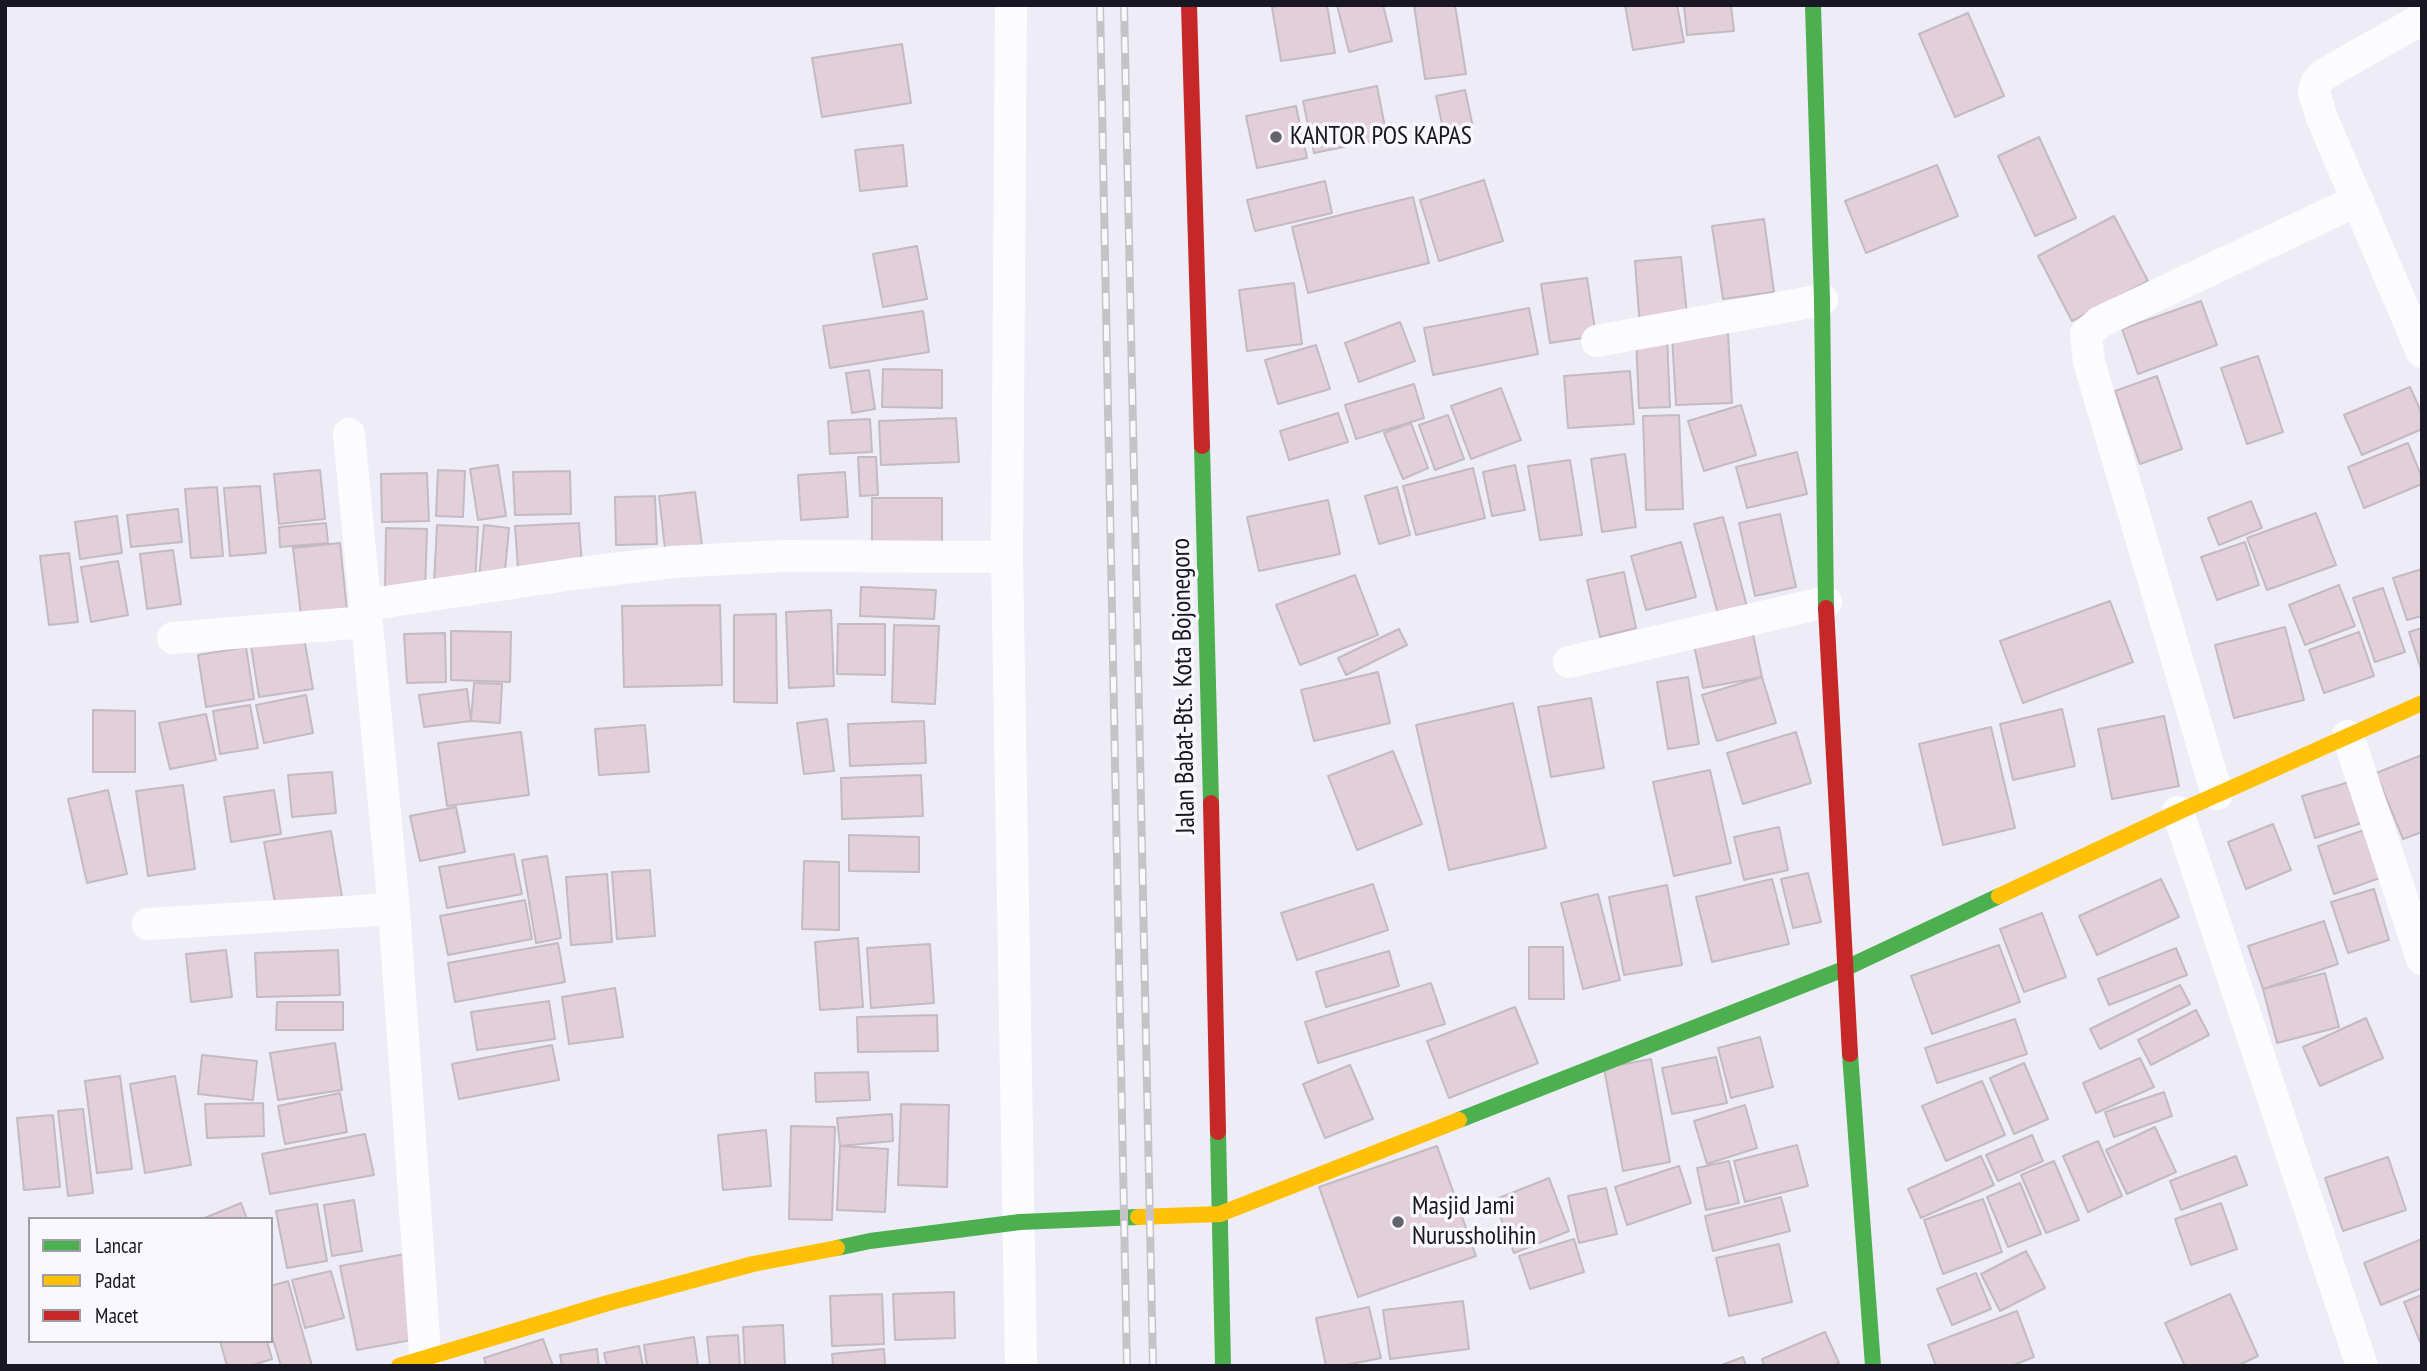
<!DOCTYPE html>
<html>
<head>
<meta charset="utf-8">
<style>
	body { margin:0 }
	#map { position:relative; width:2427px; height:1371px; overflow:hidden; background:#eeecf7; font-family:"PT Sans Narrow",sans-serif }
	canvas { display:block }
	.frame { position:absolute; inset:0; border:7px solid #191723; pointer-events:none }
	.legend { position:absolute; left:28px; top:1217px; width:245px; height:126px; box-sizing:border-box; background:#f8f8fe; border:2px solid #9f9ea6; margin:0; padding:9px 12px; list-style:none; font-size:21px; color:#191723 }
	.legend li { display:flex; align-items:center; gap:14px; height:35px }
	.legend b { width:35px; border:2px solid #9f9ea6 }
</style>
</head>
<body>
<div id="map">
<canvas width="2427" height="1371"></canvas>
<div class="frame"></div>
<ul class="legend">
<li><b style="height:9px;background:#4caf50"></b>Lancar</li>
<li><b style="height:9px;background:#ffc107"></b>Padat</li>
<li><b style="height:9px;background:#c62828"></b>Macet</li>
</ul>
</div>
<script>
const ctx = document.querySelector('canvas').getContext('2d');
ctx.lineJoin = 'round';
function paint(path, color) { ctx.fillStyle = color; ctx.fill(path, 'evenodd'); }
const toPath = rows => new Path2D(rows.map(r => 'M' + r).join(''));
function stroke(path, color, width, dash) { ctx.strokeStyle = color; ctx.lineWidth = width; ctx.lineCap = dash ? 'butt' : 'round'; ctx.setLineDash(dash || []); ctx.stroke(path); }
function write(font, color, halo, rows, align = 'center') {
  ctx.font = font + ' "PT Sans Narrow",sans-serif'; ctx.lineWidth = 7; ctx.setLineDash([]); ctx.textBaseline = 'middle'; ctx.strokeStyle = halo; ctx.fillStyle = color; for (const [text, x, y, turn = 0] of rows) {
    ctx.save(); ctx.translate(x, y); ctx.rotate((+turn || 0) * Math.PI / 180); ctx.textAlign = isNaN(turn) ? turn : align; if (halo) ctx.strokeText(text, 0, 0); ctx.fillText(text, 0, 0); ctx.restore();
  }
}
const building = toPath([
	[1281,5,1327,5,1335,53,1281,61,1272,7,1281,5],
	[1337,5,1383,5,1392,41,1349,52,1337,5],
	[1414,5,1455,5,1466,74,1425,79,1414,5],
	[1625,5,1677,5,1684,42,1633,50,1625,5],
	[1684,5,1731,5,1734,31,1687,35,1684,5],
	[1968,13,2004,96,1955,117,1919,34,1968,13],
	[902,44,911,103,822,117,812,58,902,44],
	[1377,86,1387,138,1314,153,1303,101,1377,86],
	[1465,90,1473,127,1444,133,1436,96,1465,90],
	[1296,106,1307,158,1257,168,1246,116,1296,106],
	[2039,137,2076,218,2035,236,1998,156,2039,137],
	[903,145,907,186,860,191,855,150,903,145],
	[1937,165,1958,216,1866,253,1845,201,1937,165],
	[1484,180,1503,241,1439,261,1420,200,1484,180],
	[1325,181,1332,213,1255,231,1247,200,1325,181],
	[1413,197,1429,263,1308,293,1292,227,1413,197],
	[2114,216,2148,281,2072,321,2038,256,2114,216],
	[1764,219,1774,292,1723,299,1712,226,1764,219],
	[917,246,927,299,883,307,873,254,917,246],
	[1681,257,1688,324,1640,328,1635,261,1681,257],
	[1587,278,1596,336,1550,343,1541,284,1587,278],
	[1294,283,1302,344,1247,351,1239,290,1294,283],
	[2201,301,2217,345,2138,374,2122,329,2201,301],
	[1529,308,1538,354,1433,375,1424,328,1529,308],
	[923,311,929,352,830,368,823,326,923,311],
	[1400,322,1415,361,1359,382,1345,343,1400,322],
	[1728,333,1732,403,1676,405,1672,336,1728,333],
	[1667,336,1670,407,1639,408,1636,337,1667,336],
	[1316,345,1330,389,1278,404,1265,360,1316,345],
	[2258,356,2283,432,2247,444,2221,368,2258,356],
	[883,369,942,370,942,408,882,407,883,369],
	[869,370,875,409,852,413,846,373,869,370],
	[1630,371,1634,424,1568,428,1564,376,1630,371],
	[2157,376,2182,449,2140,464,2115,391,2157,376],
	[1414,384,1424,418,1356,439,1345,405,1414,384],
	[2410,387,2422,414,2422,429,2362,455,2344,415,2410,387],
	[1501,388,1521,440,1471,459,1451,406,1501,388],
	[1741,405,1756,455,1704,471,1688,421,1741,405],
	[1338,413,1348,442,1289,460,1280,431,1338,413],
	[1448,415,1464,459,1435,470,1419,425,1448,415],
	[1679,415,1683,509,1646,510,1643,416,1679,415],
	[956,418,959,462,881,465,879,421,956,418],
	[870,419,872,452,830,454,828,421,870,419],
	[1411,423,1428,468,1403,479,1384,433,1411,423],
	[2408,443,2422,478,2422,484,2364,508,2348,467,2408,443],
	[1797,452,1807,494,1747,508,1736,467,1797,452],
	[1625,454,1636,527,1602,532,1591,459,1625,454],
	[858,457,876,457,878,495,860,496,858,457],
	[1570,460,1582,535,1540,540,1528,466,1570,460],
	[498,465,506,516,478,520,470,469,498,465],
	[1515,465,1525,510,1492,516,1483,472,1515,465],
	[1473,468,1485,518,1416,535,1403,486,1473,468],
	[320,470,325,519,279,524,274,474,320,470],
	[438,470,465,471,463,517,436,516,438,470],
	[570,471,571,514,515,515,513,472,570,471],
	[845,472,848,517,801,520,798,475,845,472],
	[427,473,429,521,382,522,381,474,427,473],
	[260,486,266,553,230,556,224,488,260,486],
	[217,487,223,556,191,558,185,489,217,487],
	[1397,487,1410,535,1379,544,1365,496,1397,487],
	[695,492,702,545,665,549,659,496,695,492],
	[655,496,657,544,616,545,615,497,655,496],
	[872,498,942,498,942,546,872,546,872,498],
	[1328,500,1340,554,1259,571,1247,517,1328,500],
	[2251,501,2262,528,2219,545,2208,518,2251,501],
	[178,509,182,542,131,547,127,515,178,509],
	[2316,513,2336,565,2267,590,2247,538,2316,513],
	[1780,514,1796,587,1755,596,1739,523,1780,514],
	[117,516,122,553,80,559,75,522,117,516],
	[1723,517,1749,614,1720,622,1694,524,1723,517],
	[326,523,328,543,280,547,279,527,326,523],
	[579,523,582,566,518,569,515,526,579,523],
	[437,525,478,527,475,585,434,583,437,525],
	[484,525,509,528,504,582,479,579,484,525],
	[386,528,427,529,425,591,385,590,386,528],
	[1681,542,1696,597,1646,610,1631,556,1681,542],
	[2245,542,2259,585,2217,600,2201,557,2245,542],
	[340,543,347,611,301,615,293,548,340,543],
	[173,550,181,604,147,609,140,554,173,550],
	[69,553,78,622,49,625,40,556,69,553],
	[118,561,128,615,91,622,81,567,118,561],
	[2422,569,2422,616,2407,620,2393,578,2422,569],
	[1624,572,1636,628,1600,637,1587,580,1624,572],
	[1355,575,1378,635,1300,665,1276,605,1355,575],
	[2339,585,2355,626,2305,645,2289,605,2339,585],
	[861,587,936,590,934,619,860,616,861,587],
	[2383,588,2405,652,2375,662,2353,598,2383,588],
	[2110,601,2133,662,2023,703,2000,641,2110,601],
	[720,605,722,685,624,687,622,606,720,605],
	[831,610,834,686,789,688,786,612,831,610],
	[776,614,777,703,734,702,734,615,776,614],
	[838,624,885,624,885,675,837,674,838,624],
	[894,625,939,626,935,704,892,702,894,625],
	[2285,627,2304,700,2234,718,2215,645,2285,627],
	[2422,628,2422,672,2409,632,2422,628],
	[1399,629,1407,645,1346,675,1338,658,1399,629],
	[1752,629,1762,677,1703,688,1693,640,1752,629],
	[451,631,511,632,510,682,451,680,451,631],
	[2359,632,2374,676,2324,693,2309,650,2359,632],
	[445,633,446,682,407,683,404,634,445,633],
	[304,638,313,689,259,697,251,646,304,638],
	[246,647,254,699,206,707,198,655,246,647],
	[1378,672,1390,723,1314,741,1301,690,1378,672],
	[1688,677,1699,744,1668,749,1657,682,1688,677],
	[1762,677,1776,723,1717,741,1702,695,1762,677],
	[474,683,502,684,500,723,471,721,474,683],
	[467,689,471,721,424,727,419,695,467,689],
	[306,695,313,733,264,743,256,705,306,695],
	[1591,698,1604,768,1551,777,1538,707,1591,698],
	[1513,703,1546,848,1449,870,1416,725,1513,703],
	[250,705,258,748,220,754,213,711,250,705],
	[2062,709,2075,766,2013,780,2000,724,2062,709],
	[93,710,135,711,135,772,93,772,93,710],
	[206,714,216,760,170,769,159,723,206,714],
	[2164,716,2179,786,2112,799,2098,729,2164,716],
	[827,719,834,771,804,774,797,723,827,719],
	[924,721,926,763,850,766,848,724,924,721],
	[645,725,649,772,599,775,595,729,645,725],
	[1991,727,2015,828,1943,845,1919,744,1991,727],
	[521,732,529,795,447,806,438,743,521,732],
	[1796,732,1811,783,1743,804,1727,753,1796,732],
	[1393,751,1422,824,1357,850,1328,776,1393,751],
	[2422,755,2422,832,2403,839,2376,773,2422,755],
	[1710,770,1731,863,1674,876,1653,782,1710,770],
	[332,772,336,813,292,817,288,775,332,772],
	[921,775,923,816,842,819,841,778,921,775],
	[2353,781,2365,822,2315,838,2302,796,2353,781],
	[183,785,195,869,148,876,136,791,183,785],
	[108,790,127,874,87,883,68,799,108,790],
	[274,790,281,834,231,842,224,797,274,790],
	[456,807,465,852,420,861,410,816,456,807],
	[2273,824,2291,870,2246,889,2228,842,2273,824],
	[1779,827,1788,870,1744,880,1734,837,1779,827],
	[2364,830,2380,878,2334,894,2318,846,2364,830],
	[331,831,343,903,277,914,264,842,331,831],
	[849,835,919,837,919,872,849,871,849,835],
	[514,854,522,894,447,908,439,867,514,854],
	[547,856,561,938,536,943,522,860,547,856],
	[804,861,839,862,839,930,802,929,804,861],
	[650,870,655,936,617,939,612,872,650,870],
	[1808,873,1821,922,1793,928,1781,879,1808,873],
	[607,874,612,942,571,945,566,877,607,874],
	[1772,879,1789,944,1712,962,1696,897,1772,879],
	[2161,879,2179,917,2097,955,2079,916,2161,879],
	[1373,884,1388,930,1297,960,1281,913,1373,884],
	[1667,885,1682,965,1624,975,1609,897,1667,885],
	[2374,889,2389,940,2348,953,2331,902,2374,889],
	[1598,894,1620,980,1583,989,1561,903,1598,894],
	[525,900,532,939,448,955,440,916,525,900],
	[2042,913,2066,977,2024,992,2000,929,2042,913],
	[2324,921,2338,964,2263,989,2248,946,2324,921],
	[858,938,863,1007,820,1010,815,942,858,938],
	[558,943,565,982,455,1002,448,963,558,943],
	[930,944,934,1003,871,1008,867,948,930,944],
	[1999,945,2020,1002,1932,1034,1911,976,1999,945],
	[1529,947,1563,947,1564,999,1529,999,1529,947],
	[2176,948,2187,975,2109,1005,2098,979,2176,948],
	[226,950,232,997,191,1002,186,954,226,950],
	[338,950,340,995,257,997,255,953,338,950],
	[1389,951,1399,986,1326,1007,1316,972,1389,951],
	[2325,973,2339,1027,2277,1043,2263,989,2325,973],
	[1431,983,1445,1024,1318,1063,1305,1022,1431,983],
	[2180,985,2190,1004,2100,1049,2090,1029,2180,985],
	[615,988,623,1037,569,1044,562,997,615,988],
	[549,1001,555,1039,477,1050,471,1012,549,1001],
	[277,1002,343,1002,343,1030,276,1030,277,1002],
	[1515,1007,1538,1063,1449,1098,1427,1041,1515,1007],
	[2196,1010,2209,1035,2151,1065,2138,1040,2196,1010],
	[937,1015,938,1051,858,1052,857,1017,937,1015],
	[2366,1018,2383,1058,2320,1086,2303,1047,2366,1018],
	[2015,1019,2027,1054,1937,1083,1925,1048,2015,1019],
	[1760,1037,1773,1087,1731,1098,1718,1048,1760,1037],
	[335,1043,342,1090,278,1100,270,1053,335,1043],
	[552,1045,559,1080,459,1099,452,1064,552,1045],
	[202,1055,257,1061,253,1100,198,1094,202,1055],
	[1716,1057,1727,1103,1672,1114,1662,1068,1716,1057],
	[2140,1058,2154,1087,2096,1113,2083,1083,2140,1058],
	[1651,1059,1670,1162,1623,1171,1604,1068,1651,1059],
	[2024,1063,2048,1119,2014,1134,1990,1078,2024,1063],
	[1350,1065,1373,1119,1325,1138,1303,1084,1350,1065],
	[868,1072,870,1100,816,1102,815,1073,868,1072],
	[120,1076,132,1169,97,1173,85,1081,120,1076],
	[175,1076,191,1165,145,1173,130,1084,175,1076],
	[1982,1081,2005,1135,1946,1161,1922,1106,1982,1081],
	[2164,1092,2172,1116,2114,1137,2105,1112,2164,1092],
	[340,1093,347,1132,285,1144,278,1106,340,1093],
	[263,1103,264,1136,207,1138,205,1104,263,1103],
	[901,1104,949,1105,947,1187,898,1185,901,1104],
	[1745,1105,1757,1148,1707,1164,1694,1121,1745,1105],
	[83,1109,93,1193,68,1196,58,1111,83,1109],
	[892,1114,893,1141,840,1146,837,1118,892,1114],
	[53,1115,60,1187,24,1190,17,1118,53,1115],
	[791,1126,835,1127,832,1220,789,1219,791,1126],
	[2155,1127,2176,1172,2127,1194,2106,1150,2155,1127],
	[766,1130,771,1186,723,1190,718,1135,766,1130],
	[365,1134,374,1175,270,1194,262,1154,365,1134],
	[2032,1135,2043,1161,1998,1181,1986,1155,2032,1135],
	[2098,1141,2122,1196,2088,1212,2063,1156,2098,1141],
	[1797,1145,1808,1186,1745,1202,1734,1161,1797,1145],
	[840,1146,888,1149,885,1212,837,1210,840,1146],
	[1437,1146,1476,1256,1358,1297,1319,1187,1437,1146],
	[1981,1156,1994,1185,1921,1218,1908,1189,1981,1156],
	[2236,1156,2247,1185,2181,1210,2170,1181,2236,1156],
	[2388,1157,2406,1210,2343,1231,2325,1178,2388,1157],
	[1729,1161,1739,1203,1706,1210,1697,1168,1729,1161],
	[2054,1161,2079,1220,2046,1233,2021,1175,2054,1161],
	[1679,1166,1691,1203,1627,1225,1615,1187,1679,1166],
	[1549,1178,1569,1231,1514,1253,1494,1200,1549,1178],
	[2020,1183,2041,1234,2008,1247,1987,1197,2020,1183],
	[1606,1188,1617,1234,1579,1243,1568,1196,1606,1188],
	[1781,1197,1790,1231,1713,1251,1705,1216,1781,1197],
	[1983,1199,2002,1252,1943,1274,1924,1220,1983,1199],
	[354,1200,362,1251,332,1256,324,1205,354,1200],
	[241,1203,247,1219,202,1219,241,1203],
	[2221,1203,2237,1249,2191,1265,2175,1219,2221,1203],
	[317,1204,327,1261,287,1268,276,1211,317,1204],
	[1574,1239,1584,1272,1530,1289,1519,1256,1574,1239],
	[2422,1239,2422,1288,2381,1305,2364,1263,2422,1239],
	[1779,1244,1792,1302,1729,1316,1716,1258,1779,1244],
	[2026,1251,2045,1288,2000,1311,1981,1274,2026,1251],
	[405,1254,422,1338,357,1350,340,1266,405,1254],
	[331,1271,344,1318,305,1328,292,1280,331,1271],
	[1976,1273,1991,1309,1952,1325,1937,1289,1976,1273],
	[288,1281,312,1366,281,1366,271,1333,271,1286,288,1281],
	[954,1292,955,1338,895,1340,893,1294,954,1292],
	[882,1294,884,1344,832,1346,830,1296,882,1294],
	[2230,1294,2258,1356,2237,1366,2185,1366,2165,1323,2230,1294],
	[2422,1295,2422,1342,2420,1342,2404,1302,2422,1295],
	[1463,1301,1469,1349,1390,1359,1383,1310,1463,1301],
	[1369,1307,1381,1358,1341,1366,1326,1366,1316,1318,1369,1307],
	[2017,1311,2034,1357,2011,1366,1936,1366,1928,1345,2017,1311],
	[783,1325,785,1366,745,1366,743,1327,783,1325],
	[1825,1332,1839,1363,1832,1366,1764,1366,1762,1359,1825,1332],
	[738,1335,740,1366,710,1366,707,1337,738,1335],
	[694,1337,698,1366,647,1366,644,1345,694,1337],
	[543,1339,553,1366,486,1366,484,1358,543,1339],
	[220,1341,267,1341,272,1359,250,1366,227,1366,220,1341],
	[639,1346,643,1366,607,1366,604,1353,639,1346],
	[597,1349,599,1366,562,1366,560,1355,597,1349],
	[884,1349,885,1366,833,1366,832,1354,884,1349],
	[1743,1357,1746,1366,1719,1366,1743,1357]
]);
paint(building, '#e2cfda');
stroke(building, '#c3bac2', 2);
stroke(toPath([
	[1011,5,1007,557,1021,1366],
	[2422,19,2323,75,2316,83,2314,93,2322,118,2422,352],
	[1597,341,1822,300],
	[349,434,394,909,426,1366],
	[365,605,573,574,672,562,782,556,1007,557],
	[173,638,366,622],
	[1569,662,1826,602],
	[2348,736,2422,959],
	[2217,794,2089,362,2086,334,2100,322,2358,200],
	[2178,812,2362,1366],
	[148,924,394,909]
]), '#fcfcfe', 32);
stroke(toPath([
	[1813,5,1822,300,1826,608],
	[1202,446,1211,803],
	[1850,1054,1873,1366],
	[1459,1120,1844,969,1999,896],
	[1218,1132,1223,1366],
	[837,1248,870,1241,1020,1222,1138,1217]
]), '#4caf50', 16);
stroke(toPath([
	[1999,896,2178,812,2422,703],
	[1138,1217,1220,1214,1459,1120],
	[399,1366,608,1303,753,1264,837,1248]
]), '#ffc107', 16);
stroke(toPath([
	[1189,5,1202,446],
	[1826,608,1850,1054],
	[1211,803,1218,1132]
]), '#c62828', 16);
const rail = toPath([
	[1100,5,1127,1366],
	[1124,5,1153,1366]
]);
stroke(rail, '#c4c4c7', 8);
stroke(rail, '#f8f8fe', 5, [16]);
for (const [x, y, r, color] of [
	[1276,137,7,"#64626d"],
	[1398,1222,7,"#64626d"]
]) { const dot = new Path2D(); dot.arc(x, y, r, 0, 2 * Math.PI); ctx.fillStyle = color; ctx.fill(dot); stroke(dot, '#f8f8fe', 2.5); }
write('26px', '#191723', '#f8f8fe', [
	["KANTOR POS KAPAS",1290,137],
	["Masjid Jami",1412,1207],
	["Nurussholihin",1412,1237]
], 'left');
write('26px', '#191723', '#f8f8fe', [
	["Jalan Babat-Bts. Kota Bojonegoro",1184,686,-91]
]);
</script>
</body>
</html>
